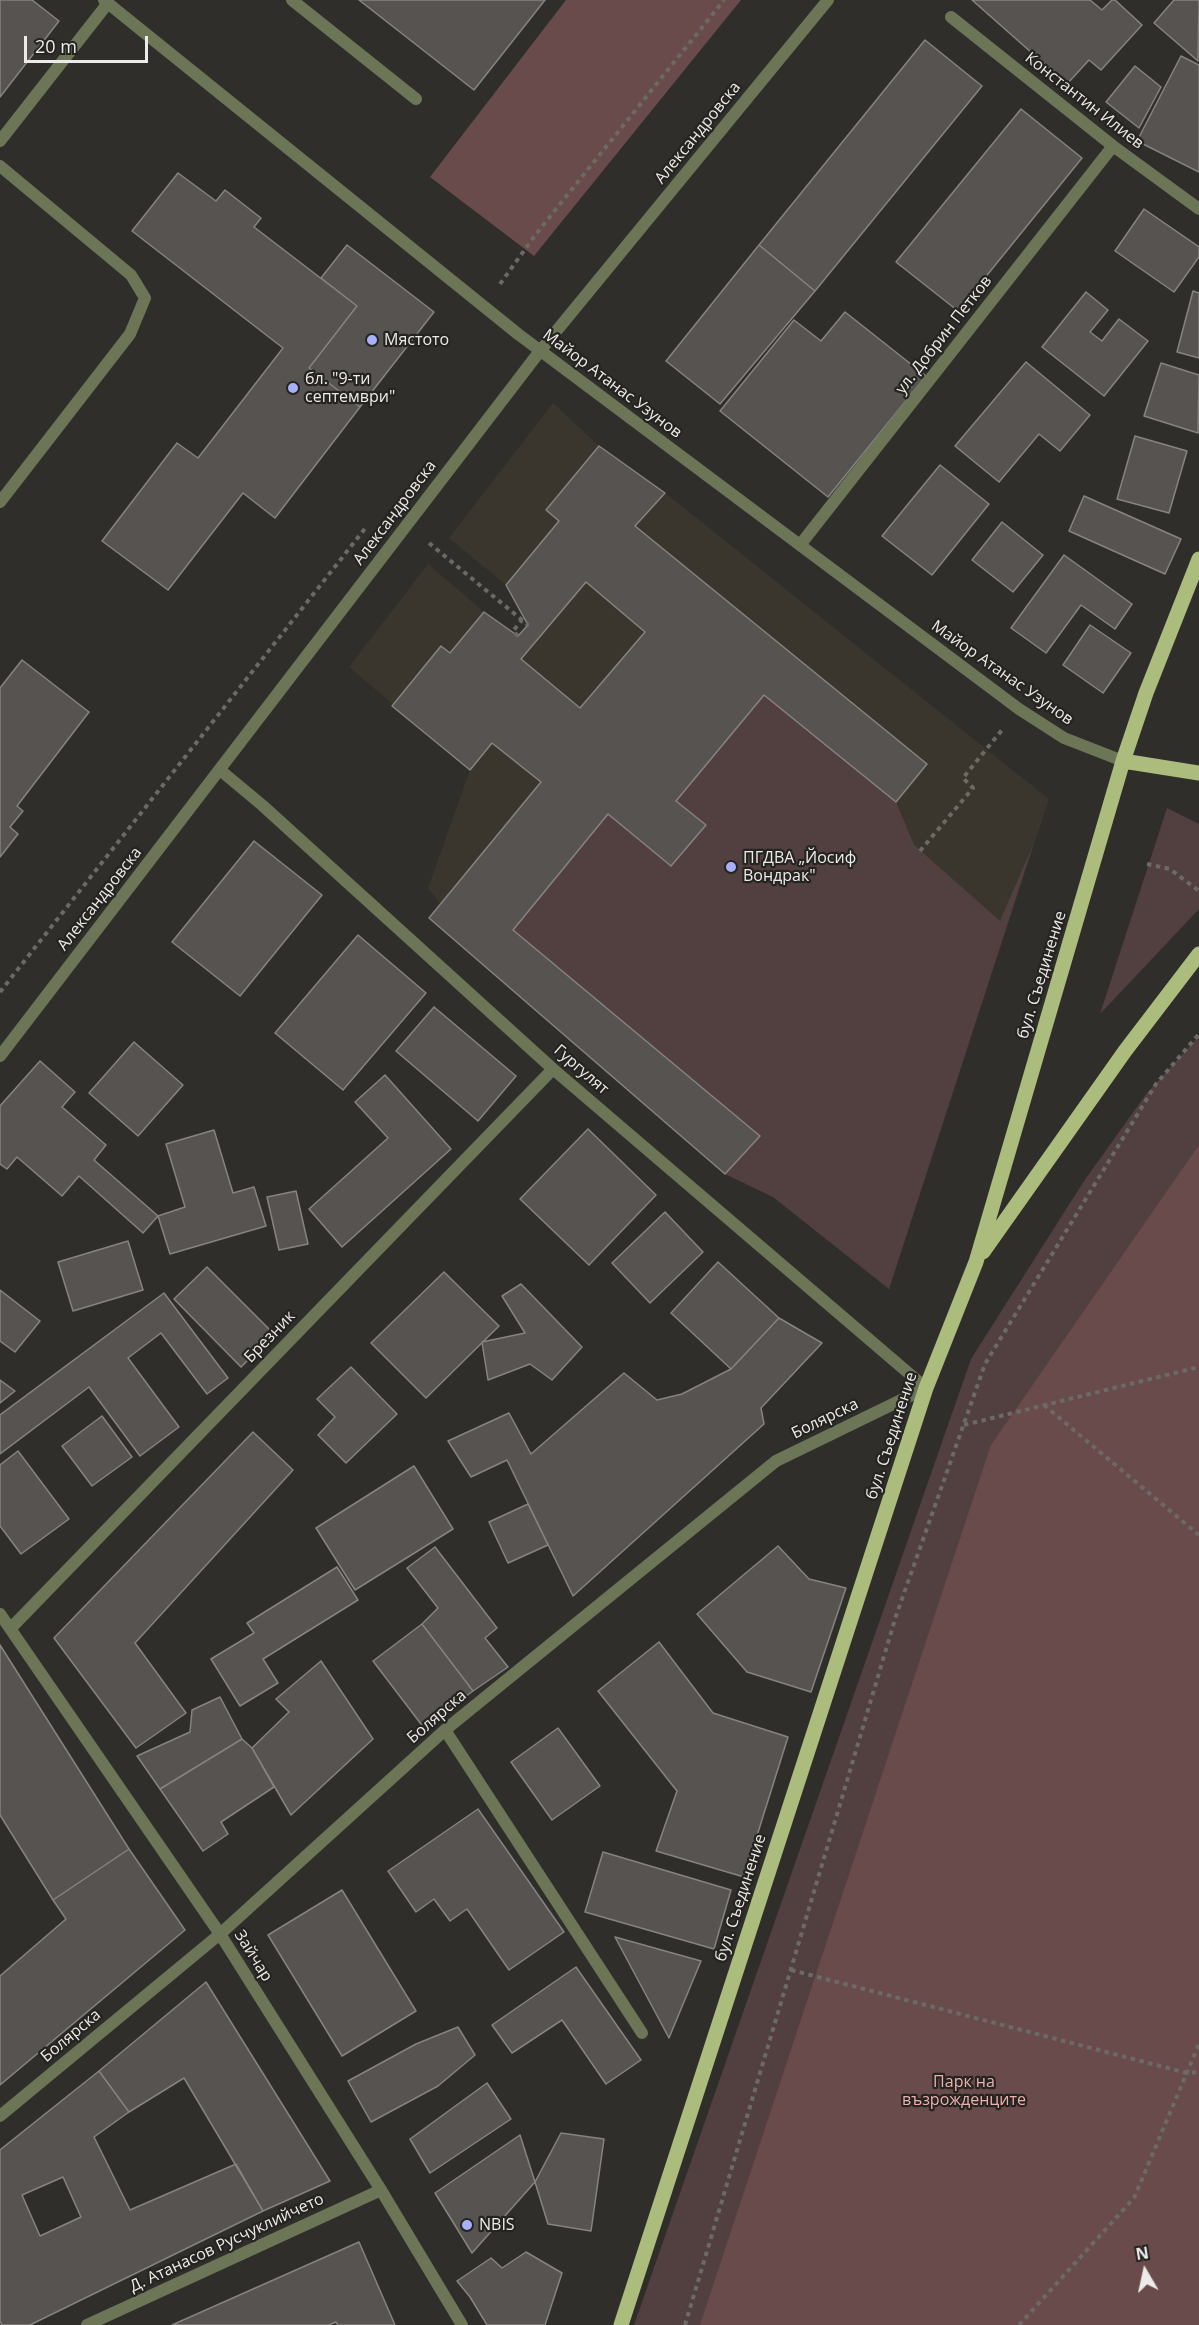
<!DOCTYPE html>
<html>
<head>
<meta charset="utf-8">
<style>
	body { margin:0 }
	#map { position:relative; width:1199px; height:2325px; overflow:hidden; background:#2f2e2a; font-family:"Open Sans",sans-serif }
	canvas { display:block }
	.north { position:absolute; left:1115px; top:2241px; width:60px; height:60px; -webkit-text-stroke:4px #252420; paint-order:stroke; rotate:351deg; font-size:16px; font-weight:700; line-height:24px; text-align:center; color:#ecebe9 }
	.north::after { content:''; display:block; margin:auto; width:21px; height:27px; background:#ecebe9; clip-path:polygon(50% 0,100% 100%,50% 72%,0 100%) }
	.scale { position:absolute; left:24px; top:36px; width:124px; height:27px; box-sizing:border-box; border:3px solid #ecebe9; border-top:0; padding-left:8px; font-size:18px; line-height:21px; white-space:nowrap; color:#ecebe9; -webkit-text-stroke:4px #252420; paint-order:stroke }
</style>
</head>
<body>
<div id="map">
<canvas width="1199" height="2325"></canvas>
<div class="north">N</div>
<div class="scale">20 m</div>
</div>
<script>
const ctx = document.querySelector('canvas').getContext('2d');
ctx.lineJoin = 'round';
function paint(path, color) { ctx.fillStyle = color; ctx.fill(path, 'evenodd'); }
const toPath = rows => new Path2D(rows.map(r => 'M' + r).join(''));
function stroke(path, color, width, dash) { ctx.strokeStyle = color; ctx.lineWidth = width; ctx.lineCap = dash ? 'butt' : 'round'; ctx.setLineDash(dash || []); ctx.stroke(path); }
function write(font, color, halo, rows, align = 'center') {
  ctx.font = font + ' "Open Sans",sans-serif'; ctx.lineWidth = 4.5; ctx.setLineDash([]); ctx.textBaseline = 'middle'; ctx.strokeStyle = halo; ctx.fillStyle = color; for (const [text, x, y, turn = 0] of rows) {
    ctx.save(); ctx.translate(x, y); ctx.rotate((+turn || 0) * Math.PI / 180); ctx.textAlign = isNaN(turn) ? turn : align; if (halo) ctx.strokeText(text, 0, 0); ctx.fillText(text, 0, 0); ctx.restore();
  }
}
paint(toPath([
	[553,403,599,446,665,493,1049,799,889,1289,773,1197,725,1174,429,918,441,904,428,888,470,770,349,667,428,564,484,612,518,636,527,625,506,585,449,538]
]), '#3b362d');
paint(toPath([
	[764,695,896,802,914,845,1000,921,1033,845,889,1289,773,1197,725,1174,760,1136,513,930,608,814,672,866,706,825,676,801],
	[1167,808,1199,824,1199,909,1100,1014],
	[1199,1036,1199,2325,634,2325,971,1359,1084,1181,1147,1093]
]), '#524040');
paint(toPath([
	[566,0,741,0,534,256,430,177],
	[1199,1145,1199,2325,700,2325,991,1445]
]), '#6a4b4b');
const building = toPath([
	[0,0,32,0,59,21,0,97,0,0],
	[359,0,545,0,474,90,359,0],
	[972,0,1090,0,1102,10,1112,0,1115,0,1142,25,1101,70,1089,60,1067,84,972,0],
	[1174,0,1199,0,1198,61,1154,23,1174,0],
	[925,40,982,86,815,291,759,245,925,40],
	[1181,56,1199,65,1199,172,1137,141,1181,56],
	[1135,66,1161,87,1139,128,1106,102,1135,66],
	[1021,109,1082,158,958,311,896,262,1021,109],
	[178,173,216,201,225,190,261,218,254,227,357,306,309,368,360,407,275,518,243,493,168,590,102,541,177,443,198,458,283,348,132,231,178,173],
	[1144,209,1199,247,1199,257,1174,292,1115,251,1144,209],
	[347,245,434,312,360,407,309,368,357,306,321,278,347,245],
	[759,245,815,291,720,404,666,361,759,245],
	[1193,291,1199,293,1199,358,1177,352,1193,291],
	[1086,292,1108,310,1090,332,1102,341,1119,319,1148,341,1104,396,1042,347,1086,292],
	[845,312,926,376,828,497,720,411,794,320,821,341,845,312],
	[1026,362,1090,415,1060,451,1039,434,999,482,955,446,1026,362],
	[1161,363,1199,375,1198,433,1144,416,1161,363],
	[1135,436,1187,451,1169,513,1117,499,1135,436],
	[599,446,665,493,635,526,927,764,896,802,764,695,676,801,706,825,671,866,608,814,513,930,760,1136,725,1174,429,918,541,782,492,743,470,770,392,706,441,646,450,653,484,612,518,636,528,625,506,585,559,521,546,510,599,446],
	[586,582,645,632,580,708,521,659,586,582],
	[940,465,989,504,932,575,882,536,940,465],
	[1084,496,1181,539,1165,574,1069,531,1084,496],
	[1002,522,1043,555,1013,592,972,560,1002,522],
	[1064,555,1132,604,1115,629,1081,605,1046,653,1011,628,1064,555],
	[1090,625,1131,653,1103,693,1063,665,1090,625],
	[22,660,89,712,17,806,23,811,10,827,18,834,0,857,0,688,22,660],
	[254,841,322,895,240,996,172,942,254,841],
	[358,935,426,993,343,1090,275,1033,358,935],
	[434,1007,516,1076,478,1121,396,1051,434,1007],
	[134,1042,183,1085,138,1136,89,1093,134,1042],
	[40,1061,75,1092,62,1107,106,1145,94,1160,158,1216,143,1233,79,1176,62,1196,17,1157,7,1169,0,1164,0,1106,40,1061],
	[385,1075,451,1149,342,1247,309,1209,388,1138,355,1102,385,1075],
	[588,1129,656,1195,589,1265,520,1199,588,1129],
	[214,1130,233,1193,254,1187,266,1226,170,1254,158,1216,185,1207,166,1144,214,1130],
	[296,1191,308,1244,279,1250,267,1197,296,1191],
	[665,1212,703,1252,650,1303,612,1263,665,1212],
	[128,1241,143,1290,73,1311,58,1262,128,1241],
	[718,1262,779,1318,731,1369,671,1313,718,1262],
	[207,1267,274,1334,241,1367,174,1299,207,1267],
	[444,1272,499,1326,426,1398,371,1343,444,1272],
	[521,1284,582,1347,552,1380,530,1364,488,1380,482,1342,525,1333,502,1296,521,1284],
	[0,1290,40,1321,15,1352,0,1341,0,1290],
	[164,1293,228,1378,207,1394,161,1333,128,1358,179,1427,140,1456,89,1387,0,1454,0,1415,164,1293],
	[779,1318,822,1343,761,1408,764,1424,573,1596,507,1460,471,1477,448,1441,509,1413,531,1454,624,1373,657,1400,682,1394,731,1369,779,1318],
	[351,1367,397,1414,346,1463,318,1435,335,1417,317,1399,351,1367],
	[0,1380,15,1391,0,1403,0,1380],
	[102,1416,132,1457,92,1486,62,1446,102,1416],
	[253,1432,293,1470,135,1643,186,1713,136,1748,54,1638,253,1432],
	[18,1451,69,1519,21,1554,0,1526,0,1465,18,1451],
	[414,1466,453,1529,355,1590,316,1528,414,1466],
	[528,1504,548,1545,508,1563,489,1522,528,1504],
	[778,1546,809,1579,846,1588,811,1692,747,1672,697,1614,778,1546],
	[435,1547,497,1628,485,1638,508,1667,473,1691,422,1624,438,1608,407,1568,435,1547],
	[337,1567,358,1600,263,1659,278,1683,240,1706,211,1659,254,1633,247,1623,337,1567],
	[422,1624,473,1691,424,1728,373,1661,422,1624],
	[659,1642,713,1713,788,1737,744,1877,656,1851,677,1791,598,1691,659,1642],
	[0,1645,129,1849,53,1900,0,1815,0,1645],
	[321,1661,373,1739,291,1815,252,1748,289,1712,276,1699,321,1661],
	[220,1697,242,1739,160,1789,137,1756,190,1732,192,1710,220,1697],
	[558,1728,600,1786,552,1820,511,1762,558,1728],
	[242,1739,252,1748,274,1787,221,1822,228,1834,203,1851,160,1789,242,1739],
	[478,1809,564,1932,509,1970,467,1909,450,1921,434,1899,416,1912,388,1871,478,1809],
	[129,1849,185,1930,0,2085,0,1976,66,1919,53,1900,129,1849],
	[603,1852,731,1890,714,1949,585,1912,603,1852],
	[342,1890,416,2011,342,2056,268,1935,342,1890],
	[615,1937,701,1961,669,2038,615,1937],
	[576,1967,641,2060,606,2084,562,2020,512,2053,492,2025,576,1967],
	[206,1982,330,2181,263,2211,184,2078,129,2112,99,2071,206,1982],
	[458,2027,475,2055,438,2086,371,2122,348,2081,416,2044,458,2027],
	[99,2071,129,2112,94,2137,130,2210,236,2164,263,2211,30,2325,2,2325,0,2321,0,2150,99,2071],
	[63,2177,81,2217,40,2236,22,2195,63,2177],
	[487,2083,511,2119,430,2173,410,2139,487,2083],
	[561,2133,604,2139,591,2231,548,2224,535,2182,561,2133],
	[520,2135,535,2182,472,2253,435,2193,520,2135],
	[359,2242,395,2325,338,2325,336,2322,329,2325,172,2325,359,2242],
	[526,2252,562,2273,545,2325,487,2325,470,2297,457,2281,491,2258,502,2268,526,2252]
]);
paint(building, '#575350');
stroke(building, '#878380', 1.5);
stroke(toPath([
	[500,284,536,234,724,0],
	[429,543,528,625],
	[518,636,513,631,522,620],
	[920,851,973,788,963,778,1002,730],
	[1147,864,1170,869,1199,891],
	[0,992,367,526],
	[1044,1405,1199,1535],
	[964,1425,1199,1367],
	[791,1970,1187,2073,1199,2072],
	[685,2325,896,1616,985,1364,1156,1084,1199,1034],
	[1019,2325,1134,2198,1199,2044]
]), '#6b6a67', 4, [4.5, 4.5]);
stroke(toPath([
	[292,0,416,99],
	[951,17,1113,146,1199,209],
	[0,166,131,275,145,298,130,334,0,502],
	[800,545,1113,146]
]), '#6d7557', 12);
stroke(toPath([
	[104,0,518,334,1019,709,1064,738,1123,761],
	[0,141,108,3],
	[0,1056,540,351,828,0],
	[0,1614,220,1934,381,2190,462,2325],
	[10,1629,553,1069],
	[445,1730,642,2033],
	[0,2116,220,1934,445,1730,776,1461,926,1388,553,1069,262,805,220,770],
	[87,2325,381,2190]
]), '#6d7557', 12);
stroke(toPath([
	[1123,761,1199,773],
	[983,1252,1125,1051,1199,954],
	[621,2325,926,1388,976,1262,1123,761,1146,693,1199,559]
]), '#acbc7c', 15);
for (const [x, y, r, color] of [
	[372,340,6,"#a8b0fc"],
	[293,388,6,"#a8b0fc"],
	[731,867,6,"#a8b0fc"],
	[467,2225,6,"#a8b0fc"]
]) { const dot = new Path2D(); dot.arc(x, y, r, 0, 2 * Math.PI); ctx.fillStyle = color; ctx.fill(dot); stroke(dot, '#252420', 2); }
write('16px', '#ecebe9', '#252420', [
	["Константин Илиев",1084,101,38],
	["Александровска",698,133,-51],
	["ул. Добрин Петков",944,335,-52],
	["Майор Атанас Узунов",612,384,37],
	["Александровска",395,513,-53],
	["Майор Атанас Узунов",1002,673,35],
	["Александровска",100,899,-52],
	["бул. Съединение",1042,975,-73],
	["Гургулят",581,1070,41],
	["Брезник",270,1337,-46],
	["Болярска",825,1419,-26],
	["бул. Съединение",892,1436,-72],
	["Болярска",437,1717,-41],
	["бул. Съединение",741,1898,-72],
	["Зайчар",253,1956,58],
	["Болярска",71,2036,-40],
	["Д. Атанасов Русчуклийчето",227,2243,-25]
]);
write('16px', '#ecebe9', '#252420', [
	["Мястото",384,340],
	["бл. \"9-ти",305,379],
	["септември\"",305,397],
	["ПГДВА „Йосиф",743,858],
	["Вондрак\"",743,876],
	["NBIS",479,2225]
], 'left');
write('16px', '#edb0af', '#252420', [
	["Парк на",964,2082],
	["възрожденците",964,2100]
]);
</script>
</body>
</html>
